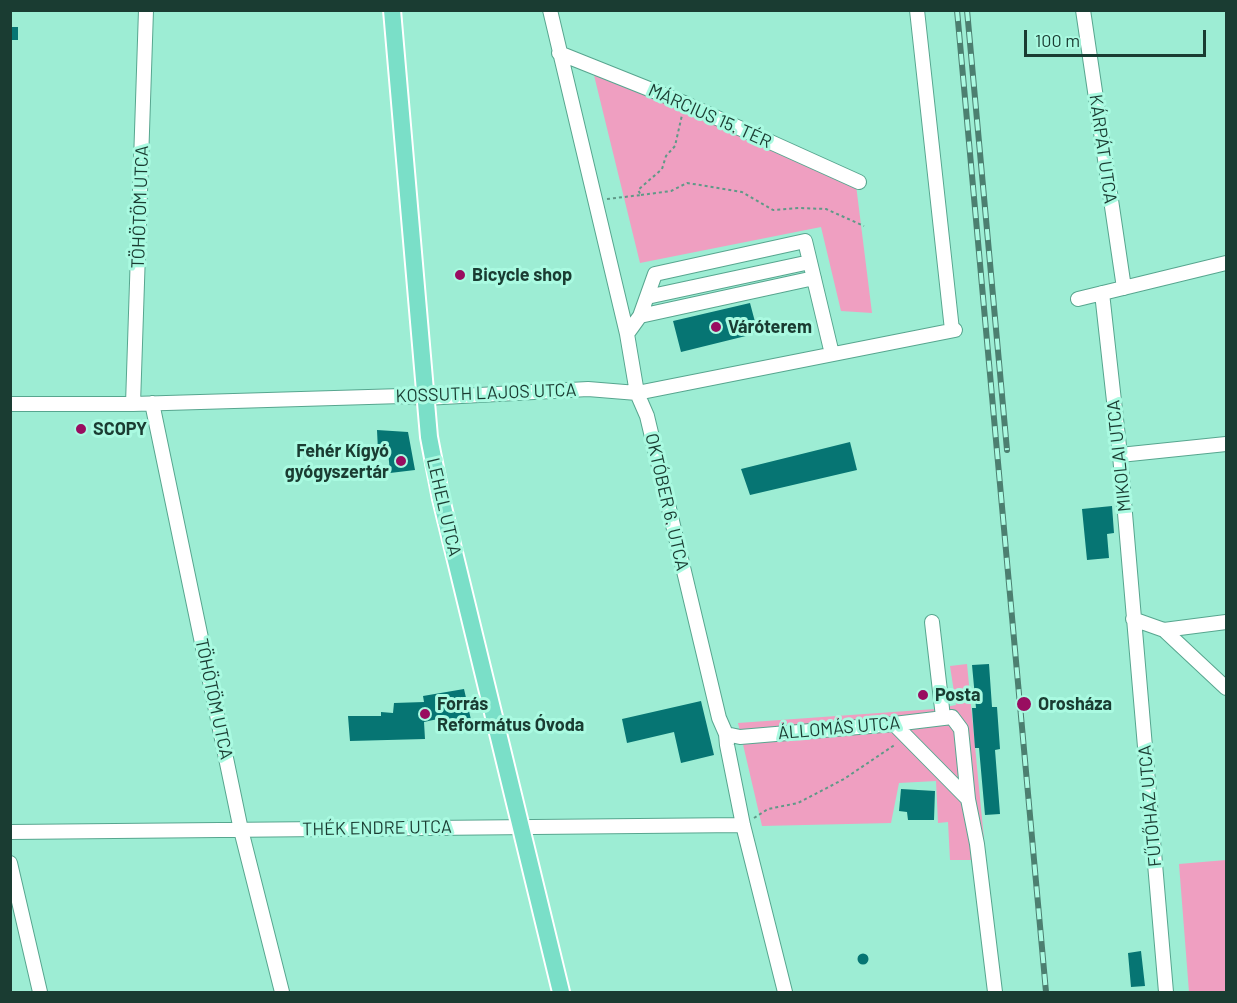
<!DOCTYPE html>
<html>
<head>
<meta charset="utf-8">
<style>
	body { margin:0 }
	#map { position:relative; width:1237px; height:1003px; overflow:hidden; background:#9dedd4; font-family:Barlow,sans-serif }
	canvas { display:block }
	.frame { position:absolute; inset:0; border:12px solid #1a3c32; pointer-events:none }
	.scale { position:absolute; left:1024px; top:30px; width:182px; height:27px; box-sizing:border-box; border:3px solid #1a3c32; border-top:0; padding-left:8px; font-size:18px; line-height:21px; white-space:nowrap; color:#1a3c32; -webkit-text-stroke:4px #aafae1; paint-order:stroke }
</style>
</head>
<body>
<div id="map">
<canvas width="1237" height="1003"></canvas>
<div class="frame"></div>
<div class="scale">100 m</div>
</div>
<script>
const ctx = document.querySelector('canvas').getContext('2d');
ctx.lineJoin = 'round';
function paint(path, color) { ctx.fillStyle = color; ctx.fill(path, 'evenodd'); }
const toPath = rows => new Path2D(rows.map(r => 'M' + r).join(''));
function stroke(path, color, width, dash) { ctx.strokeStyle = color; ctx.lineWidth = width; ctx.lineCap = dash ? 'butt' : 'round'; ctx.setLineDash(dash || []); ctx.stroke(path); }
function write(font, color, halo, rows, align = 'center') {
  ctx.font = font + ' Barlow,sans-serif'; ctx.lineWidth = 6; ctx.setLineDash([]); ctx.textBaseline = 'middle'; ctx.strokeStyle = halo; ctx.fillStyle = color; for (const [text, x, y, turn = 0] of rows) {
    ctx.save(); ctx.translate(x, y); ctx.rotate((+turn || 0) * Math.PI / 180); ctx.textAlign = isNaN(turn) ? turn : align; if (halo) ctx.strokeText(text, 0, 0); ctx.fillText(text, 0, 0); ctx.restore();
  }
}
paint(toPath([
	[591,63,856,185,872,313,841,311,821,227,640,263],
	[967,664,986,860,950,860,948,822,938,823,936,781,899,783,891,823,762,826,738,723,935,709,956,705,950,666],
	[1226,860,1226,992,1189,992,1179,864]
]), '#ef9fc1');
paint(toPath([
	[10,27,18,27,18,40,10,40],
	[750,303,758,333,681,352,673,321],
	[377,430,408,432,415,470,390,473,388,450,378,451],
	[850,442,857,470,750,495,741,469],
	[1112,506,1114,533,1107,534,1109,558,1087,560,1082,509],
	[989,664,992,707,997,707,1000,749,995,750,1000,814,985,815,979,748,975,748,972,708,976,708,972,665],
	[464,689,472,724,450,730,447,717,424,722,425,739,350,741,348,716,381,716,381,712,393,713,394,703,424,702,423,696],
	[701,701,714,755,681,763,674,732,627,743,622,719],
	[901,789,935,791,934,820,908,820,907,812,899,811],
	[1141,951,1145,986,1131,987,1128,953],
	'857.5 959a5.5 5.5 0 1 1 11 0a5.5 5.5 0 1 1-11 0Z'
]), '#067573');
const minor = toPath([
	[550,10,627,334,637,393,647,416,719,718,726,734,727,745,743,825,785,992],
	[917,10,952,330],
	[1083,10,1124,288],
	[559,53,684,103,859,182],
	[1102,293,1120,455,1166,992],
	[647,297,810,262],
	[1078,299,1226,263],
	[640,316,814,278],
	[627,334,640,316,655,274,805,241,832,354],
	[152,403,241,830,282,992],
	[10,404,133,404,402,396,425,398,588,389,637,393,955,330],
	[133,404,146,10],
	[1120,455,1226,444],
	[1133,619,1164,630,1226,622],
	[932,622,943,717],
	[1164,630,1226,688],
	[726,734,740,737,752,736,894,724,952,717,961,729,968,799,894,724],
	[968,799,977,844,995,992],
	[10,832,743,825],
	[10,863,40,992]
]);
const major = toPath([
	[392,10,429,437,441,499,561,992]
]);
stroke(minor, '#57a68f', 16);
stroke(major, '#fff', 20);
stroke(toPath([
	[641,195,671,191,687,183,700,185,742,192,773,210,799,208,826,209,864,226],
	[607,199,641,195,638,190,662,169,666,156,675,146,682,115],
	[754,818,768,809,798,803,844,779,896,744]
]), '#5f9987', 2, [3, 3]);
stroke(minor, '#fff', 14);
stroke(major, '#7adfc8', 16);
const rail = toPath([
	[957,10,1046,992],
	[967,10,1007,450]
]);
stroke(rail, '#4c7f70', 6);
stroke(rail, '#aafae1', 4, [11]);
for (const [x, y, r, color] of [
	[460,275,6,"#990d60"],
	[716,327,6,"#990d60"],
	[81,429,6,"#990d60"],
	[401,461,6,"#990d60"],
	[923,695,6,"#990d60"],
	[1024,704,8,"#990d60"],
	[425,714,6,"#990d60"]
]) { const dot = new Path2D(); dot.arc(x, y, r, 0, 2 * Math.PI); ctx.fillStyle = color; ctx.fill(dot); stroke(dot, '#aafae1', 2); }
write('18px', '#1a3c32', '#aafae1', [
	["MÁRCIUS 15. TÉR",710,116,24],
	["KÁRPÁT UTCA",1103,149,82],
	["TÖHÖTÖM UTCA",140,207,-88],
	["KOSSUTH LAJOS UTCA",486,393,-2],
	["MIKOLAI UTCA",1119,456,-96],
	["OKTÓBER 6. UTCA",667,502,77],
	["LEHEL UTCA",444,507,77],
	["TÖHÖTÖM UTCA",214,699,78],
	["ÁLLOMÁS UTCA",839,728,-5],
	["FŰTŐHÁZ UTCA",1150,806,-95],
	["THÉK ENDRE UTCA",377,828,-1]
]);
write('bold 18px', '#1a3c32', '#aafae1', [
	["Bicycle shop",472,275],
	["Váróterem",728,327],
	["SCOPY",93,429],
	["Fehér Kígyó",389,451,"right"],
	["gyógyszertár",389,472,"right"],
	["Posta",935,695],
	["Forrás",437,704],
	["Református Óvoda",437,725],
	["Orosháza",1038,704]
], 'left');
</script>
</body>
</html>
